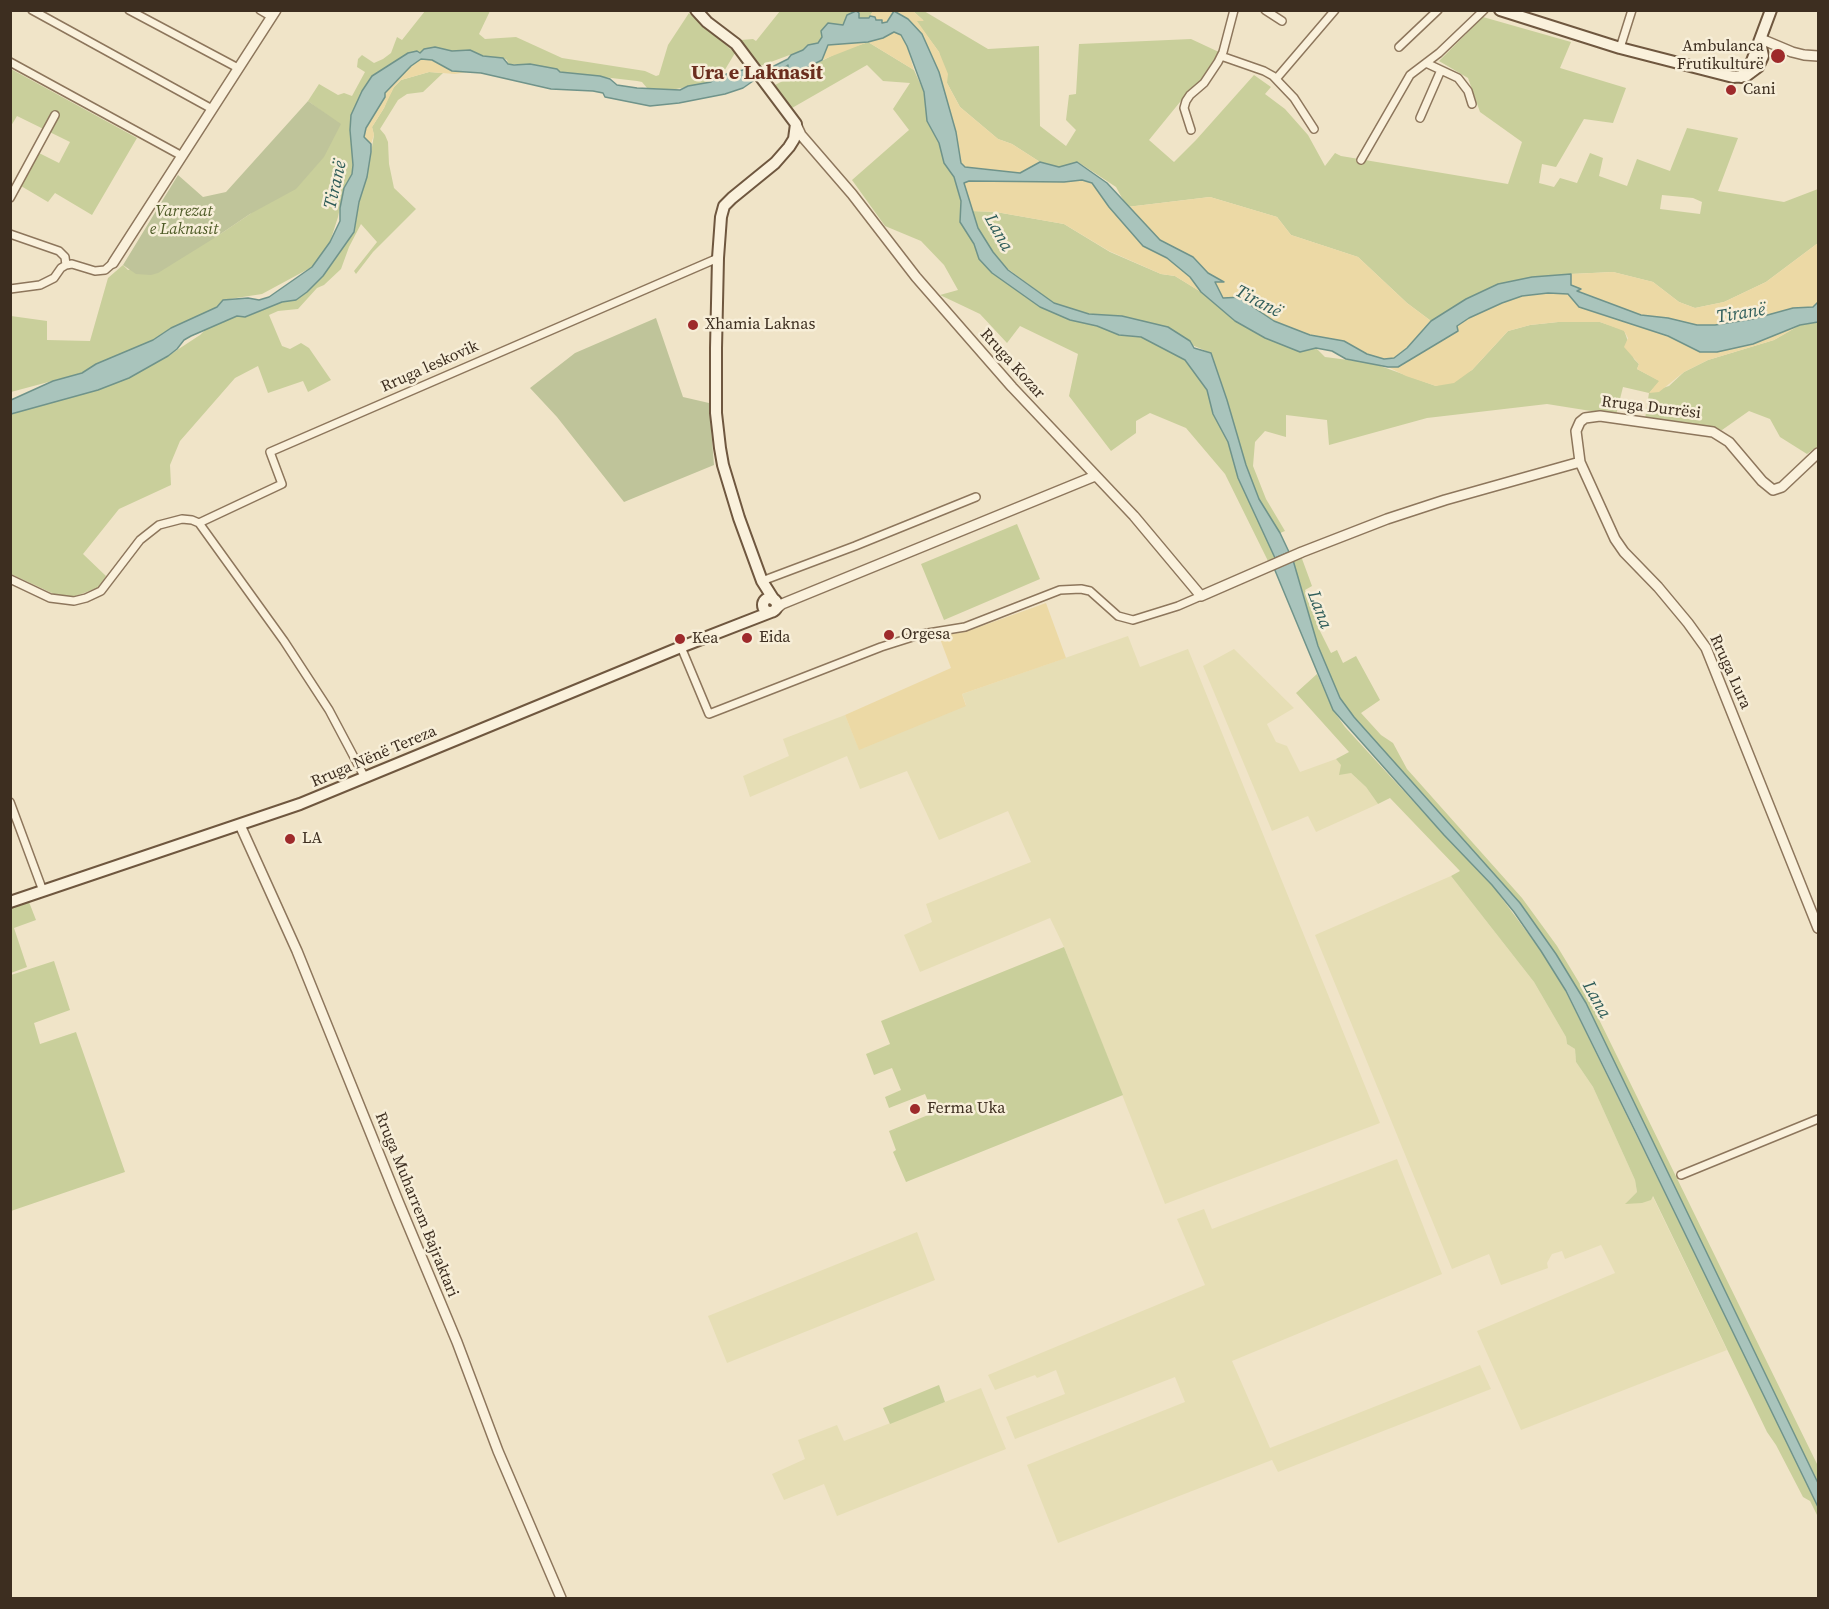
<!DOCTYPE html>
<html>
<head>
<meta charset="utf-8">
<style>
	body { margin:0 }
	#map { position:relative; width:1829px; height:1609px; overflow:hidden; background:#f0e4c8; font-family:"Source Serif 4",serif }
	canvas { display:block }
	.frame { position:absolute; inset:0; border:12px solid #3d2e20; pointer-events:none }
</style>
</head>
<body>
<div id="map">
<canvas width="1829" height="1609"></canvas>
<div class="frame"></div>
</div>
<script>
const ctx = document.querySelector('canvas').getContext('2d');
ctx.lineJoin = 'round';
function paint(path, color) { ctx.fillStyle = color; ctx.fill(path, 'evenodd'); }
const toPath = rows => new Path2D(rows.map(r => 'M' + r).join(''));
function stroke(path, color, width, dash) { ctx.strokeStyle = color; ctx.lineWidth = width; ctx.lineCap = dash ? 'butt' : 'round'; ctx.setLineDash(dash || []); ctx.stroke(path); }
function write(font, color, halo, rows, align = 'center') {
  ctx.font = font + ' "Source Serif 4",serif'; ctx.lineWidth = 5; ctx.setLineDash([]); ctx.textBaseline = 'middle'; ctx.strokeStyle = halo; ctx.fillStyle = color; for (const [text, x, y, turn = 0] of rows) {
    ctx.save(); ctx.translate(x, y); ctx.rotate((+turn || 0) * Math.PI / 180); ctx.textAlign = isNaN(turn) ? turn : align; if (halo) ctx.strokeText(text, 0, 0); ctx.fillText(text, 0, 0); ctx.restore();
  }
}
paint(toPath([
	[1128,636,1140,667,1188,649,1380,1123,1165,1204,1064,947,1050,918,920,972,904,935,932,922,926,904,1031,862,1008,811,939,840,907,771,860,789,847,756,750,797,743,776,789,756,783,739,845,715,859,749,966,705,962,694],
	[1234,649,1294,708,1267,724,1276,742,1287,746,1300,772,1336,759,1366,787,1378,804,1316,832,1308,816,1272,831,1203,666],
	[1451,876,1534,982,1566,1037,1567,1044,1575,1049,1576,1062,1593,1087,1635,1180,1637,1192,1626,1203,1652,1195,1727,1350,1521,1430,1477,1331,1615,1273,1601,1245,1565,1259,1562,1251,1552,1254,1547,1263,1548,1268,1501,1285,1489,1254,1452,1269,1315,935],
	[1397,1159,1442,1274,1232,1361,1270,1448,1480,1365,1491,1389,1278,1472,1272,1460,1058,1543,1027,1465,1185,1402,1175,1377,1015,1439,1006,1417,1065,1394,1056,1370,1037,1378,1035,1375,995,1390,988,1375,1205,1285,1177,1219,1204,1209,1212,1229],
	[917,1232,935,1280,727,1363,708,1316],
	[981,1388,1006,1449,837,1516,824,1484,784,1500,772,1474,805,1459,798,1440,837,1425,844,1441]
]), '#e6deb5');
paint(toPath([
	[425,11,490,11,479,34,485,39,516,37,562,58,645,71,656,76,659,75,668,45,689,13,735,53,723,73,711,82,671,90,647,88,642,82,637,81,560,72,530,64,508,64,507,60,503,58,483,56,470,50,452,51,435,47,420,53,408,53,372,76,351,115,350,129,353,165,352,174,344,188,338,217,330,242,312,267,262,294,223,300,217,307,198,317,171,328,153,340,96,364,82,373,11,392,11,316,47,321,47,340,90,341,108,278,123,265,128,270,216,237,250,214,340,125,308,101,319,84,338,95,344,93,352,96,365,72,357,67,358,59,362,55,374,63,383,59,391,53,397,37,402,40],
	[780,11,873,11,869,18,859,19,843,25,822,37,819,43,808,45,803,50,760,66,741,40,753,39,756,41],
	[913,11,924,11,988,49,1039,46,1040,126,1066,146,1076,130,1066,120,1069,95,1076,94,1079,44,1191,39,1221,53,1196,90,1180,102,1149,140,1174,162,1196,140,1254,75,1271,87,1265,94,1285,109,1308,135,1325,166,1335,153,1341,156,1508,184,1522,142,1480,112,1468,78,1439,61,1483,17,1571,42,1560,68,1626,88,1613,123,1584,119,1556,167,1542,164,1539,183,1554,187,1560,178,1577,183,1590,153,1603,158,1599,176,1627,186,1637,159,1670,171,1687,128,1738,138,1718,191,1784,202,1818,189,1818,243,1766,282,1724,302,1695,308,1679,302,1653,282,1613,272,1571,274,1532,277,1466,299,1431,321,1407,303,1358,257,1291,235,1277,217,1210,197,1127,207,1116,187,1078,162,1059,167,1040,162,1012,144,998,139,960,107,947,83,939,52,916,21,923,20],
	[1662,195,1693,198,1702,202,1700,214,1660,209],
	[868,42,914,70,924,92,927,121,939,143,944,163,954,177,961,201,960,222,974,244,980,259,1070,320,1097,326,1119,335,1141,337,1185,360,1207,390,1213,414,1228,442,1238,478,1275,558,1268,561,1225,474,1186,428,1150,413,1136,421,1136,433,1111,451,1069,396,1078,354,1020,326,1007,343,980,314,940,295,958,290,944,265,921,241,885,226,852,180,909,130,893,109,910,83,883,81,867,65,792,108,775,85,839,52],
	[11,69,137,138,92,215,55,193,48,202,21,186,39,153,59,163,70,142,17,116,11,126],
	[429,72,443,73,423,92,407,94,398,100,380,129,385,135,388,142,389,164,394,188,416,209,373,252,356,274,354,271,377,242,361,224,349,247,341,269,324,285,317,288,298,309,278,311,269,315,282,346,290,349,301,343,309,348,331,380,308,392,303,381,268,393,258,366,235,378,180,441,170,465,171,485,119,509,83,554,106,576,100,587,73,597,54,594,11,574,11,414,98,390,129,378,168,356,200,335,205,330,237,316,246,317,282,302,296,300,307,292,323,276,354,232,359,202,367,177,374,135,372,127,384,108,388,98,394,87,401,80],
	[972,211,996,212,1064,224,1110,252,1161,274,1175,276,1201,292,1235,321,1265,338,1300,352,1316,348,1325,357,1372,363,1436,386,1472,370,1508,331,1530,325,1558,322,1600,322,1624,330,1634,359,1639,364,1637,369,1660,381,1650,392,1669,386,1684,372,1708,360,1774,340,1800,325,1818,322,1818,446,1807,454,1780,437,1770,419,1749,411,1722,430,1645,419,1649,393,1623,387,1616,415,1547,404,1427,418,1329,445,1327,420,1286,415,1286,437,1265,431,1255,442,1253,466,1266,499,1285,531,1280,533,1259,499,1246,465,1227,400,1211,353,1122,316,1089,314,1054,303,1008,269,993,252,978,228],
	[1017,524,1040,579,944,620,921,564],
	[1301,556,1312,586,1305,590,1320,631,1331,653,1337,650,1343,663,1356,656,1380,700,1361,713,1381,735,1393,743,1407,769,1522,898,1557,946,1589,999,1818,1466,1818,1483,1586,1003,1556,954,1520,903,1354,717,1340,698,1318,646,1304,605,1293,560],
	[1317,674,1333,710,1345,727,1444,835,1492,885,1541,951,1566,992,1818,1505,1818,1517,1810,1501,1803,1497,1776,1445,1767,1432,1653,1196,1651,1200,1642,1203,1625,1204,1637,1192,1635,1180,1593,1087,1576,1062,1575,1049,1567,1044,1566,1037,1534,982,1451,876,1460,871,1390,798,1378,804,1366,787,1351,773,1339,775,1341,765,1336,759,1349,752,1296,693],
	[29,902,36,920,14,928,27,967,11,973,11,908],
	[1064,947,1123,1095,906,1182,893,1152,896,1150,889,1131,933,1113,925,1094,889,1108,885,1097,901,1090,892,1068,874,1075,866,1054,890,1044,881,1021],
	[54,961,70,1010,34,1023,40,1044,76,1032,125,1172,11,1211,11,975],
	[939,1385,945,1402,890,1424,883,1408]
]), '#c9cf9b');
paint(toPath([
	[873,11,913,11,924,21,917,21,939,52,948,74,947,83,960,107,998,139,1012,144,1040,162,1020,173,965,167,961,163,956,132,939,72,922,34,901,14,893,11,887,22,882,23,870,16],
	[894,32,901,35,907,46,914,70,868,42,822,60,828,45,868,42,883,38],
	[427,58,452,71,467,72,455,74,429,72,401,80,394,87,384,108,372,127,374,135,371,144,367,142,364,137,366,128,385,97,385,93,411,66,421,59],
	[1082,180,1092,183,1109,207,1143,246,1167,257,1190,277,1201,292,1175,276,1161,274,1109,251,1064,224,996,212,972,211,964,183,969,181,1064,182],
	[1210,197,1277,217,1291,235,1358,257,1407,303,1431,321,1407,348,1394,358,1384,359,1367,354,1344,341,1310,335,1274,321,1253,307,1243,297,1223,298,1215,282,1223,281,1208,273,1193,257,1160,240,1127,207],
	[1818,243,1818,302,1814,307,1793,308,1753,319,1715,325,1697,326,1668,318,1641,315,1576,290,1571,285,1571,274,1613,272,1653,282,1679,302,1695,308,1724,302,1766,282],
	[1548,293,1568,294,1579,307,1668,336,1700,352,1717,352,1753,344,1800,325,1774,340,1708,360,1684,372,1659,392,1649,393,1659,381,1637,369,1639,364,1624,347,1628,338,1624,331,1600,322,1558,322,1530,325,1508,331,1472,370,1454,383,1436,386,1406,376,1388,367,1398,367,1457,331,1457,326,1469,318,1502,303,1522,296],
	[1046,603,1066,658,962,694,966,706,859,750,845,715,951,668,939,636,965,632]
]), '#ecd9a5');
paint(toPath([
	[308,101,341,124,324,157,296,189,250,214,216,237,158,273,151,275,136,274,123,265,178,175,203,197,226,192],
	[656,318,683,397,709,403,714,465,624,502,557,417,530,388,575,353]
]), '#bfc49a');
const water = toPath([
	[856,11,859,13,859,18,869,18,870,16,875,17,876,20,882,20,882,23,887,22,894,11,908,19,922,34,939,72,956,132,961,163,965,167,1020,173,1040,162,1059,167,1077,162,1107,183,1160,240,1193,257,1208,273,1224,282,1215,282,1223,298,1243,297,1253,307,1274,321,1310,335,1344,341,1367,354,1384,359,1394,358,1407,348,1431,321,1466,299,1498,284,1532,277,1571,274,1571,285,1581,289,1577,291,1641,315,1668,318,1697,325,1715,325,1753,319,1793,308,1813,307,1818,302,1818,322,1800,325,1753,344,1717,352,1700,352,1668,336,1579,307,1568,294,1548,293,1522,296,1502,303,1469,318,1457,326,1458,331,1398,367,1388,367,1346,359,1332,351,1316,348,1300,352,1265,338,1235,321,1201,292,1190,277,1167,258,1143,246,1109,207,1092,183,1082,180,1064,182,969,181,964,183,978,228,993,252,1008,270,1054,303,1089,314,1122,316,1168,327,1190,341,1194,348,1211,353,1227,400,1246,465,1259,499,1280,533,1289,552,1275,558,1238,478,1228,442,1213,414,1207,390,1185,360,1141,337,1119,335,1097,326,1070,320,1040,307,992,273,979,259,974,244,960,222,961,201,954,177,944,163,939,143,927,121,924,92,907,46,901,35,894,32,883,38,868,42,828,45,822,60,796,73,788,72,788,65,769,78,764,71,788,59,791,55,803,50,808,45,818,43,822,37,821,31,828,23,843,25,847,15,856,11],
	[435,47,452,51,470,50,483,56,503,58,508,64,514,65,530,64,557,69,560,72,600,76,610,79,617,85,637,88,680,90,688,86,711,82,717,77,733,72,748,69,756,79,743,88,725,94,679,103,650,106,605,97,603,93,593,91,551,89,481,73,452,71,432,60,421,59,411,66,385,93,385,97,366,128,364,137,371,144,371,152,367,177,359,202,354,232,323,276,307,292,296,300,282,302,245,317,237,316,191,336,184,340,177,349,168,356,129,378,98,390,11,414,11,400,53,381,82,373,96,364,153,340,171,328,217,307,223,300,248,298,259,300,269,297,312,267,330,242,340,221,340,208,344,188,352,174,353,165,350,130,351,115,362,91,372,76,408,53,417,51,420,53,424,49,435,47],
	[1293,560,1318,646,1340,698,1354,717,1520,903,1556,954,1586,1003,1818,1483,1818,1507,1636,1133,1566,991,1541,951,1514,912,1492,885,1444,835,1333,710,1274,568,1293,560]
]);
paint(water, '#a9c4bc');
stroke(water, '#6f938a', 1.5);
const minor = toPath([
	[32,10,212,109],
	[129,10,238,68],
	[260,10,272,17],
	[1265,10,1282,21],
	[1399,47,1438,10],
	[1620,48,1632,10],
	[1221,56,1264,71,1273,76,1294,98,1314,129],
	[10,62,182,156],
	[1426,63,1458,78,1468,91,1472,104],
	[1276,79,1335,10],
	[1420,118,1441,70],
	[1191,130,1184,108,1186,101,1190,95,1204,83,1218,62,1223,52,1234,10],
	[1361,160,1410,75,1439,53,1484,10],
	[10,198,55,115],
	[10,234,59,251,65,257,66,265],
	[10,289,40,285,54,278,61,268,66,265,72,264,95,271,105,270,113,263],
	[199,523,282,484,270,452,718,258],
	[10,579,50,598,74,601,86,598,101,591,140,540,159,525,182,519,192,520,199,523,284,641,329,710,364,776],
	[762,581,855,546,976,497],
	[681,647,709,714,881,647,922,634,965,627,1060,590,1081,589,1090,591,1118,616,1133,620,1178,606,1201,596],
	[10,802,43,891],
	[1681,1175,1818,1119]
]);
const tertiary = toPath([
	[1761,39,1792,52,1804,55,1818,56],
	[796,124,801,135,852,194,916,277,1012,387,1134,516,1201,596,1302,552,1387,519,1445,500,1580,462],
	[113,263,276,10],
	[1818,453,1782,487,1773,490,1762,481,1729,442,1713,432,1600,416,1585,418,1580,422,1576,431,1580,462,1615,539,1624,552,1658,587,1688,623,1706,648,1818,928],
	[775,610,782,604,1095,476],
	[240,825,297,951,398,1201,457,1342,498,1451,561,1598]
]);
const secondary = toPath([
	[696,10,707,22,736,44,796,124,794,139,789,147,775,163,732,198,724,206,721,217,718,258,716,348,716,413,720,448,723,465,739,518,762,581,774,600],
	[1500,10,1620,48,1733,77,1746,76,1758,67,1763,56,1760,42],
	[1741,77,1752,61,1771,10],
	'763 605a7 7 0 1 1 14 0a7 7 0 1 1-14 0Z',
	[10,902,300,804,681,647,771,612]
]);
stroke(minor, '#8d765c', 10);
stroke(tertiary, '#8d765c', 12);
stroke(secondary, '#6f573f', 14);
stroke(minor, '#faf1dc', 7);
stroke(tertiary, '#faf1dc', 9);
stroke(secondary, '#faf1dc', 10);
for (const [x, y, r, color] of [
	[1778,56,8,"#9e2a2b"],
	[1731,90,6,"#9e2a2b"],
	[693,325,6,"#9e2a2b"],
	[889,635,6,"#9e2a2b"],
	[747,638,6,"#9e2a2b"],
	[680,639,6,"#9e2a2b"],
	[290,839,6,"#9e2a2b"],
	[915,1109,6,"#9e2a2b"]
]) { const dot = new Path2D(); dot.arc(x, y, r, 0, 2 * Math.PI); ctx.fillStyle = color; ctx.fill(dot); stroke(dot, '#f7eed8', 2); }
write('16px', '#3d2e20', '#f7eed8', [
	["Ambulanca",1764,47,"right"],
	["Frutikulturë",1764,65,"right"],
	["Cani",1743,90],
	["Xhamia Laknas",705,325],
	["Orgesa",901,635],
	["Eida",759,638],
	["Kea",692,639],
	["LA",302,839],
	["Ferma Uka",927,1109]
], 'left');
write('italic 16px', '#4d5a26', '#f7eed8', [
	["Varrezat",184,212],
	["e Laknasit",184,230]
]);
write('16px', '#3d2e20', '#f7eed8', [
	["Rruga Kozar",1012,364,48],
	["Rruga leskovik",430,367,-24],
	["Rruga Durrësi",1651,408,7],
	["Rruga Lura",1730,672,66],
	["Rruga Nënë Tereza",374,757,-23],
	["Rruga Muharrem Bajraktari",416,1205,68]
]);
write('italic 18px', '#2f5d5a', '#f7eed8', [
	["Tiranë",336,185,-77],
	["Lana",998,233,61],
	["Tiranë",1258,302,28],
	["Tiranë",1741,314,-9],
	["Lana",1319,610,69],
	["Lana",1596,1000,61]
]);
write('bold 20px', '#6b2e1e', '#f7eed8', [
	["Ura e Laknasit",757,74]
]);
</script>
</body>
</html>
